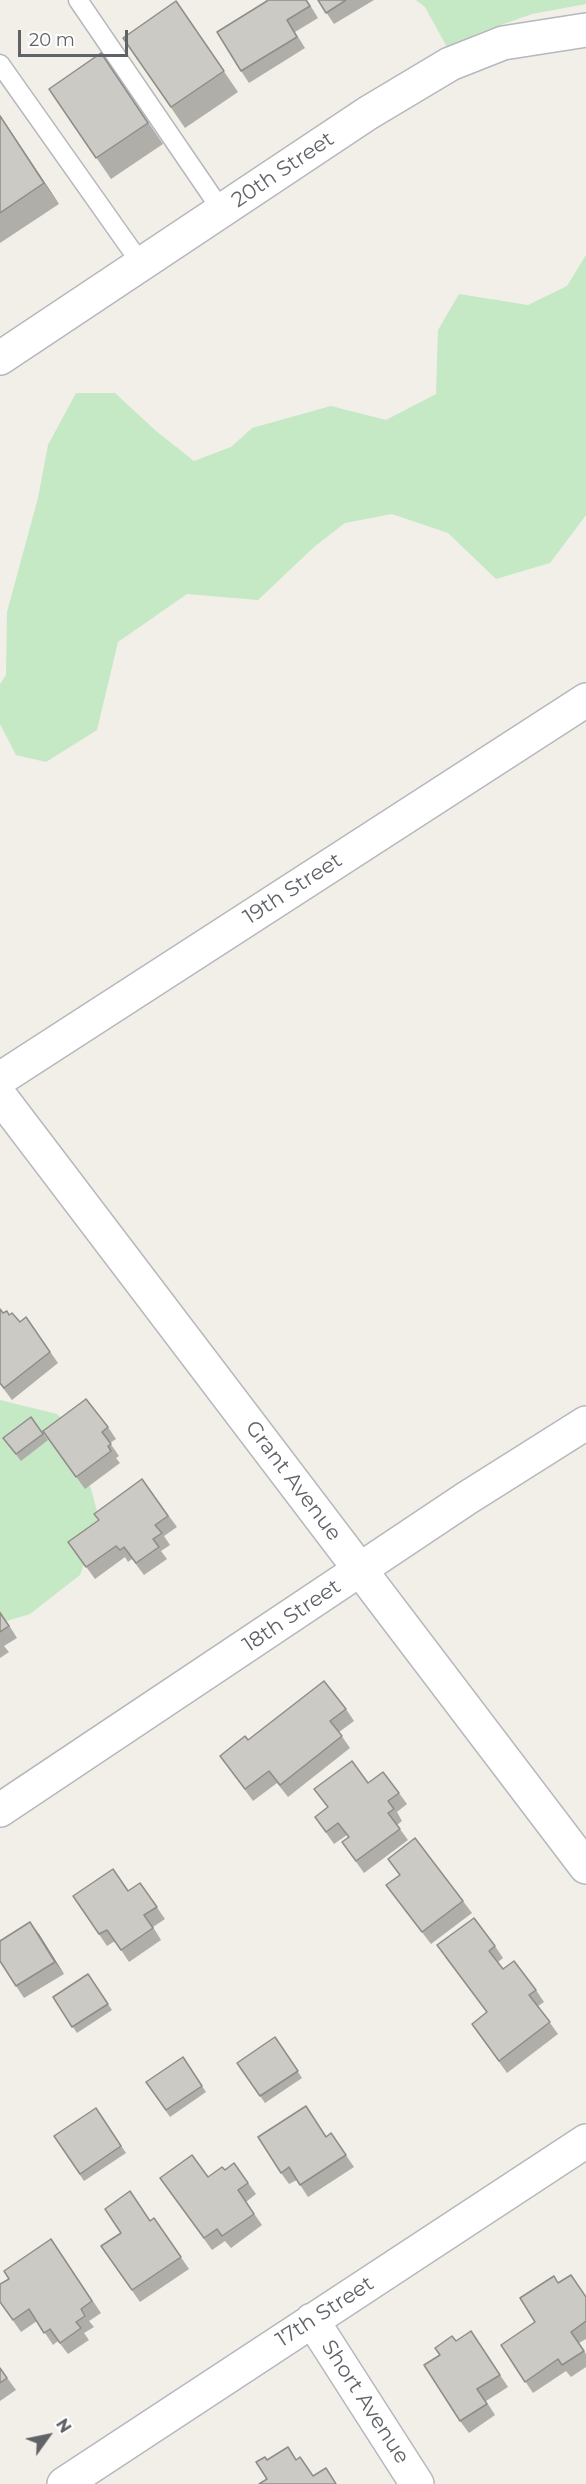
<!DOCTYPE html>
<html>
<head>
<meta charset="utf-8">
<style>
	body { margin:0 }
	#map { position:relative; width:586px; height:2484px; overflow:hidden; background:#f1efe8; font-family:Montserrat,sans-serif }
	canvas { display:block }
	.north { position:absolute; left:18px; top:2406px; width:60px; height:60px; -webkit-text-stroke:4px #fff; paint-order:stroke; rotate:57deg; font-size:16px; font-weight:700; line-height:24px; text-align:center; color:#5f6368 }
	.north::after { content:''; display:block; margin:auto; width:21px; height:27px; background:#5f6368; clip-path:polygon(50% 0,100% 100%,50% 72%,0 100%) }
	.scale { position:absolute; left:18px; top:30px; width:110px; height:27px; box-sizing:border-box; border:3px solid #5f6368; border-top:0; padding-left:8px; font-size:18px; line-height:21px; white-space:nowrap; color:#5f6368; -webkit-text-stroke:4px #fff; paint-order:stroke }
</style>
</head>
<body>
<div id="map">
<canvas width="586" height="2484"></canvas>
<div class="north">N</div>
<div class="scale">20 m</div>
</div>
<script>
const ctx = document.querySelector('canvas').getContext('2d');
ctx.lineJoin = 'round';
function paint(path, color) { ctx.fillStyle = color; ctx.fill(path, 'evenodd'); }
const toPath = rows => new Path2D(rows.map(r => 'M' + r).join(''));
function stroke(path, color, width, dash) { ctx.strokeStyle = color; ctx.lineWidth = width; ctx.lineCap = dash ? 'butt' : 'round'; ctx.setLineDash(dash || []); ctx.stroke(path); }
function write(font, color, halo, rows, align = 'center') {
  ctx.font = font + ' Montserrat,sans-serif'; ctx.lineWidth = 4.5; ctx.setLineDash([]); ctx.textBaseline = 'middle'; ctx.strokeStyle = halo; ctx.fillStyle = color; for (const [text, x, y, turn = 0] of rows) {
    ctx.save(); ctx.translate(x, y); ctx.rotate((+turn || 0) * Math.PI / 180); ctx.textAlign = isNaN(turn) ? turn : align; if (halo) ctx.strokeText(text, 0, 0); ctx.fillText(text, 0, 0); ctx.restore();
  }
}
paint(toPath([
	[416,0,586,0,586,4,532,14,481,32,448,49,425,7],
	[586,255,586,515,550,563,496,579,448,533,392,514,345,523,314,547,258,600,187,594,118,642,97,730,46,762,16,755,0,724,0,684,6,675,7,612,38,498,48,445,76,393,115,393,156,431,194,461,231,447,252,428,331,406,386,420,436,394,438,330,459,294,528,305,567,286],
	[0,1400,57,1414,75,1431,100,1522,80,1575,30,1614,0,1623]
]), '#c5e8c5');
const lane = toPath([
	[78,0,222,211],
	[0,64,142,265]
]);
const street = toPath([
	[0,358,368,113,450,64,503,43,586,30],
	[0,1079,586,700],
	[0,1096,586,1867],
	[0,1810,467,1498,586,1423],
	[312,2320,417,2484],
	[64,2484,586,2141]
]);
stroke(lane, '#b5b8bc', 21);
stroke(street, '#b5b8bc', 36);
stroke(lane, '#fff', 18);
stroke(street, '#fff', 33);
paint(toPath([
	[307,0,318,18,295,32,305,48,249,83,241,71,267,1],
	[318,0,374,0,334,24],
	[176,1,238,92,185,128,123,38],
	[101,53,163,144,111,179,49,89],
	[0,115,59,204,0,243],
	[0,1309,3,1313,9,1315,20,1322,26,1317,58,1363,12,1400,0,1384],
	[31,1417,48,1440,21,1461,3,1438],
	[108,1427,116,1439,110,1443,119,1456,116,1458,120,1463,85,1489,43,1431],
	[142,1479,177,1527,164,1536,170,1545,161,1551,167,1559,144,1575,132,1559,128,1562,125,1557,95,1579,68,1542,99,1520],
	[0,1611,17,1638,4,1646,9,1652,0,1658],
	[346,1709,354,1721,339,1732,350,1748,288,1797,277,1783,253,1801,220,1756,248,1740],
	[368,1783,399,1793,407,1804,397,1812,402,1821,397,1825,408,1840,364,1873,342,1842,348,1837,347,1835,334,1844,315,1817,327,1808],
	[399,1875,463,1901,472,1913,431,1944,386,1885],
	[140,1883,165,1919,153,1927,161,1940,129,1962,115,1941,107,1946,73,1896,128,1891],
	[39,1934,64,1974,24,1998,16,1986],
	[495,1946,503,1958,498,1962,503,1969,536,1990,544,2002,538,2006,558,2034,507,2073,472,2024,487,2012,445,1957],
	[88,1974,112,2010,77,2033,53,1997],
	[275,2037,302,2078,265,2103,237,2063],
	[183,2057,206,2092,170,2117,146,2082],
	[306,2106,326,2136,339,2145,354,2167,308,2197,297,2180,289,2184,281,2173],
	[96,2108,126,2153,84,2181,54,2136],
	[234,2163,256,2194,246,2202,262,2225,231,2248,225,2241,212,2250,160,2178,208,2177,225,2170],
	[154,2218,189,2269,140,2302,101,2246],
	[51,2239,101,2313,89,2321,94,2327,84,2333,89,2340,68,2354,58,2341,53,2345,37,2321,21,2332,0,2302,9,2279],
	[559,2283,586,2296,586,2339,579,2343,586,2354,586,2367,571,2377,566,2371,533,2393,501,2345,535,2322],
	[471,2331,508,2387,486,2401,495,2415,469,2433,460,2421,440,2355,456,2341],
	[0,2368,16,2390,0,2401]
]), '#afaea9');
paint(toPath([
	[0,115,59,204,44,183],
	[30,1922,39,1934,64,1974,55,1962]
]), '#8f8d8a');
const building = toPath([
	[267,0,306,0,310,6,287,20,297,37,241,71,217,32,267,1,267,0],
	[318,0,346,0,326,13,318,0],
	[176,1,224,71,171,107,123,38,176,1],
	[101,53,148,123,96,158,49,89,101,53],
	[0,116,44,183,0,213,0,116],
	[0,1309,3,1313,7,1311,9,1315,12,1313,20,1322,26,1317,50,1352,4,1388,0,1383,0,1309],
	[86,1399,108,1427,102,1432,111,1444,108,1446,111,1451,76,1477,43,1431,86,1399],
	[31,1417,43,1434,16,1454,3,1438,31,1417],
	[142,1479,168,1516,155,1525,162,1533,153,1539,159,1547,136,1563,124,1547,120,1550,116,1546,86,1567,68,1542,99,1520,94,1514,142,1479],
	[0,1613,9,1626,0,1632,0,1613],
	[324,1681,346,1709,330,1721,342,1736,280,1785,269,1771,245,1789,220,1756,245,1736,248,1740,324,1681],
	[352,1761,368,1783,383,1772,399,1793,388,1801,394,1809,388,1813,400,1829,356,1861,342,1842,349,1837,338,1823,326,1832,315,1817,328,1807,314,1789,352,1761],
	[415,1838,463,1901,422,1932,386,1885,400,1875,388,1859,415,1838],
	[113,1869,128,1891,140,1883,157,1907,144,1915,153,1928,121,1950,107,1930,99,1934,73,1896,113,1869],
	[474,1918,495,1946,489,1951,503,1969,514,1961,536,1990,529,1995,550,2022,499,2061,472,2024,487,2012,437,1945,474,1918],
	[30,1922,55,1962,16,1986,0,1961,0,1941,30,1922],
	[88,1974,108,2004,72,2027,53,1997,88,1974],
	[275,2037,298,2071,260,2096,237,2063,275,2037],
	[183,2057,202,2086,166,2110,146,2082,183,2057],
	[306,2106,326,2137,331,2133,346,2155,300,2185,289,2167,281,2173,258,2137,306,2106],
	[96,2108,121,2146,80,2174,54,2136,96,2108],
	[192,2155,208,2177,222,2167,225,2170,234,2163,248,2183,238,2190,254,2214,222,2236,217,2229,204,2238,160,2178,192,2155],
	[130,2191,150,2221,154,2218,181,2257,132,2290,101,2246,121,2233,105,2209,130,2191],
	[51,2239,92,2301,81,2309,85,2316,76,2322,81,2328,60,2343,50,2329,44,2333,29,2309,13,2320,0,2302,0,2284,9,2279,4,2271,51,2239],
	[571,2275,586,2297,586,2321,571,2332,584,2351,562,2365,558,2359,525,2382,501,2345,535,2322,520,2298,554,2276,558,2283,571,2275],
	[471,2331,500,2375,477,2389,487,2404,460,2421,424,2365,440,2355,435,2348,452,2336,456,2341,471,2331],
	[0,2368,7,2378,0,2383,0,2368],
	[288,2447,296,2460,300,2457,313,2476,326,2468,336,2484,259,2484,267,2479,256,2462,265,2457,267,2460,288,2447]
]);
paint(building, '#cccac5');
stroke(building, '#8f8d8a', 1.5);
write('21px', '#5f6368', '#fff', [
	["20th Street",283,170,-34],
	["19th Street",293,889,-33],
	["Grant Avenue",293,1481,53],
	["18th Street",292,1616,-34],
	["17th Street",325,2312,-33],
	["Short Avenue",365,2402,57]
]);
</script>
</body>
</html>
